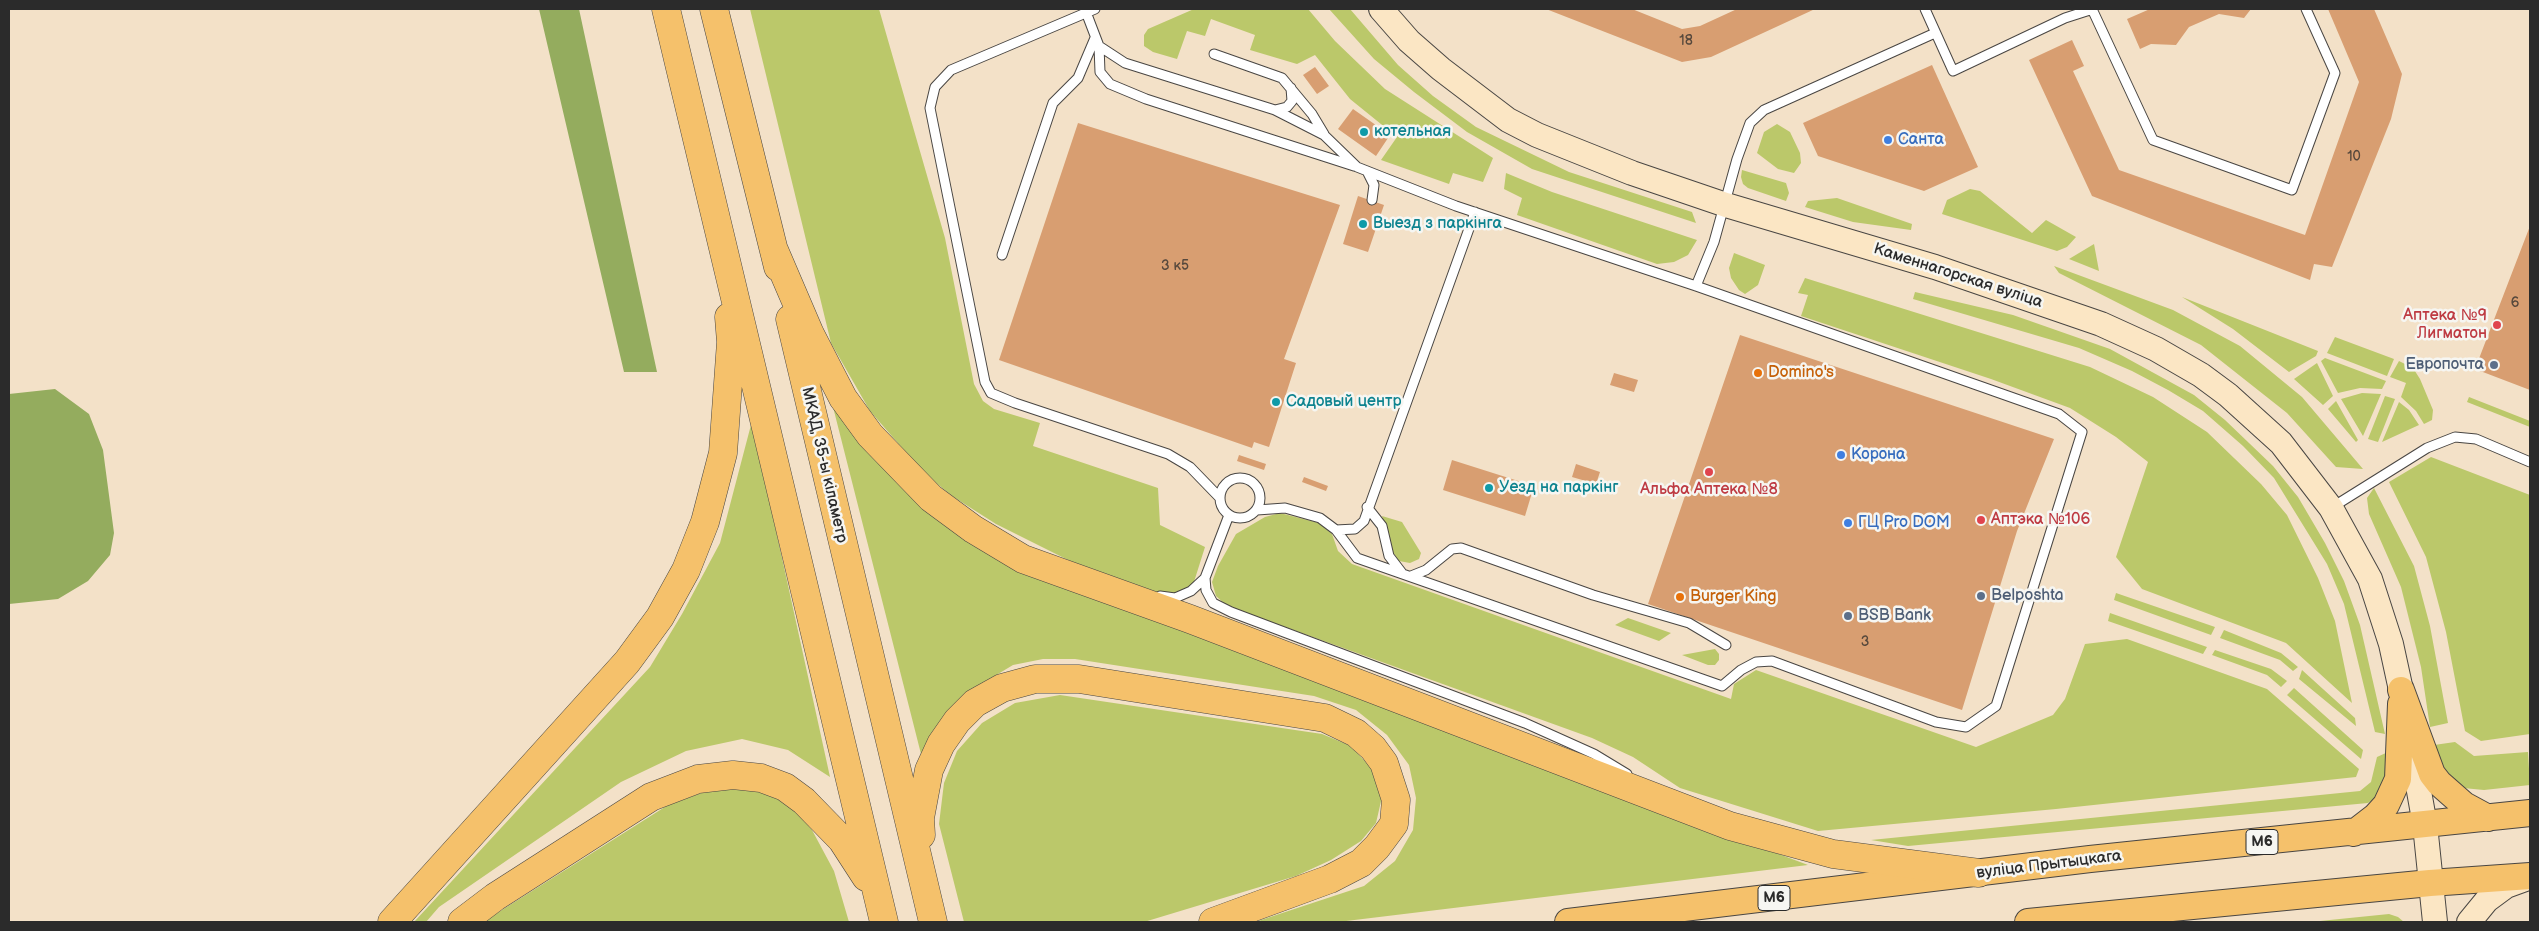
<!DOCTYPE html>
<html>
<head>
<meta charset="utf-8">
<style>
	body { margin:0 }
	#map { position:relative; width:2539px; height:931px; overflow:hidden; background:#f3e1c8; font-family:"Balsamiq Sans",sans-serif }
	canvas { display:block }
	.frame { position:absolute; inset:0; border:10px solid #2b2b2b; pointer-events:none }
</style>
</head>
<body>
<div id="map">
<canvas width="2539" height="931"></canvas>
<div class="frame"></div>
</div>
<script>
const ctx = document.querySelector('canvas').getContext('2d');
ctx.lineJoin = 'round';
function paint(path, color) { ctx.fillStyle = color; ctx.fill(path, 'evenodd'); }
const toPath = rows => new Path2D(rows.map(r => 'M' + r).join(''));
function stroke(path, color, width, dash) { ctx.strokeStyle = color; ctx.lineWidth = width; ctx.lineCap = dash ? 'butt' : 'round'; ctx.setLineDash(dash || []); ctx.stroke(path); }
function write(font, color, halo, rows, align = 'center') {
  ctx.font = font + ' "Balsamiq Sans",sans-serif'; ctx.lineWidth = 5; ctx.setLineDash([]); ctx.textBaseline = 'middle'; ctx.strokeStyle = halo; ctx.fillStyle = color; for (const [text, x, y, turn = 0] of rows) {
    ctx.save(); ctx.translate(x, y); ctx.rotate((+turn || 0) * Math.PI / 180); ctx.textAlign = isNaN(turn) ? turn : align; if (halo) ctx.strokeText(text, 0, 0); ctx.fillText(text, 0, 0); ctx.restore();
  }
}
paint(toPath([
	[750,9,879,9,945,238,974,384,983,401,994,409,1040,423,1033,446,1158,488,1160,525,1205,547,1193,585,1183,593,1161,595,1084,568,996,524,952,496,923,472,870,411,831,343],
	[1194,9,1308,9,1335,41,1385,89,1493,158,1483,182,1453,173,1449,184,1381,160,1397,137,1350,99,1315,55,1297,64,1250,50,1255,35,1211,19,1205,36,1187,31,1177,59,1153,52,1144,46,1144,35,1148,29],
	[1329,9,1350,9,1398,65,1433,96,1476,127,1569,172,1692,212,1696,223,1532,169,1467,132,1414,92,1374,59],
	[1777,124,1790,132,1800,153,1801,163,1794,173,1778,169,1757,153,1764,132],
	[1742,170,1786,183,1789,193,1786,201,1748,188,1743,184,1741,177],
	[1506,173,1552,192,1697,240,1688,255,1674,262,1657,264,1517,215,1522,198,1504,189],
	[1970,189,1980,191,2032,233,2046,220,2076,237,2067,247,2057,251,1942,214,1947,200],
	[1837,198,1912,224,1911,230,1853,222,1805,207,1808,201],
	[2094,244,2099,271,2069,259],
	[1734,253,1765,265,1758,285,1745,294,1739,290,1731,278,1729,268],
	[2054,266,2173,310,2240,346,2302,397,2363,469,2336,467,2287,413,2201,345,2059,273],
	[1805,278,2090,367,2153,397,2207,432,2261,484,2287,515,2318,578,2335,621,2352,703,2286,643,2142,589,2116,557,2148,462,2116,437,2070,408,1991,379,1801,316,1808,295,1798,293],
	[1915,292,2013,315,2110,349,2194,395,2225,420,2273,466,2298,497,2325,543,2344,581,2360,625,2385,734,2375,732,2344,604,2327,564,2274,478,2243,446,2203,411,2168,390,2132,371,2079,348,1913,299],
	[2182,297,2318,351,2316,356,2289,372,2233,329],
	[2335,337,2394,359,2387,376,2327,353],
	[2325,358,2386,381,2382,389,2360,388,2338,393,2321,361],
	[2399,361,2413,368,2420,379,2433,410,2432,420,2424,424,2416,411,2401,397,2406,383,2390,377],
	[2317,363,2333,396,2323,405,2294,379],
	[2362,393,2381,394,2363,436,2341,399],
	[2385,396,2395,399,2378,442,2368,439],
	[2469,397,2530,421,2530,427,2467,402],
	[2336,401,2358,440,2356,442,2328,409],
	[2399,402,2409,410,2419,425,2382,442],
	[832,403,1053,580,1808,865,1338,922,1255,922,1364,886,1395,861,1413,830,1416,798,1409,765,1387,735,1356,710,1314,696,1075,659,1043,659,1013,665,983,683,953,708,921,754],
	[752,421,830,777,788,750,742,739,686,751,621,782,439,907,426,922,414,922,650,667,682,614,720,543],
	[2431,457,2530,495,2530,734,2481,741,2465,731,2446,632,2426,557,2389,482],
	[2374,488,2414,566,2430,626,2448,723,2430,727,2421,667,2401,587,2369,514,2367,498],
	[1280,513,1319,523,1332,534,1338,551,1352,564,1731,699,1734,684,1756,670,1976,747,2053,715,2065,699,2085,644,2127,639,2267,689,2359,769,2356,777,2056,809,1818,831,1680,788,1633,757,1592,738,1227,606,1216,596,1212,582,1218,566,1236,534,1265,517],
	[1382,516,1402,522,1421,553,1419,559,1410,563,1399,561,1393,552],
	[2116,593,2215,627,2211,635,2114,600],
	[2110,613,2207,647,2203,654,2108,621],
	[1628,618,1671,633,1659,641,1615,625],
	[2224,630,2281,653,2298,667,2293,671,2280,660,2220,638],
	[1715,649,1719,654,1719,660,1715,665,1708,665,1682,655],
	[2215,650,2271,669,2287,681,2281,687,2267,675,2212,655],
	[2302,670,2355,718,2356,726,2299,679],
	[2294,688,2363,750,2361,759,2287,695],
	[1060,695,1322,734,1351,746,1372,769,1382,797,1376,823,1361,841,1331,860,1296,876,1144,922,964,922,939,824,944,783,957,751,982,723,1015,703],
	[2455,742,2474,756,2528,752,2530,785,2484,790,2463,788,2445,773,2434,745],
	[2388,752,2390,766,2380,795,2368,803,1908,846,1871,840,2360,791,2371,782,2377,757],
	[744,787,771,792,791,805,812,830,834,871,849,922,483,922,668,805,715,788],
	[2389,914,2398,917,2404,922,2310,922]
]), '#bbc86a');
paint(toPath([
	[539,9,579,9,657,372,624,372],
	[55,389,89,414,103,450,114,533,110,555,88,581,58,599,9,604,9,394]
]), '#94ac5e');
paint(toPath([
	[1546,9,1632,9,1682,29,1700,26,1737,9,1815,9,1711,57,1682,62],
	[2150,9,2251,9,2244,18,2219,14,2189,27,2176,45,2151,44,2140,49,2127,19],
	[2328,9,2374,9,2402,74,2391,119,2332,267,2314,264,2310,280,2092,196,2029,60,2072,40,2084,66,2073,71,2119,170,2305,235,2359,82],
	[1932,65,1978,167,1924,191,1818,156,1803,123],
	[1315,67,1329,86,1317,94,1303,75],
	[1353,109,1390,135,1376,156,1338,129],
	[1078,123,1340,205,1284,359,1296,363,1269,447,1254,442,1252,448,999,360],
	[1358,196,1384,205,1368,252,1343,244],
	[2530,226,2530,390,2475,369],
	[1740,335,2054,439,2017,531,1962,710,1648,604],
	[1614,373,1638,380,1634,392,1610,385],
	[1239,455,1266,464,1264,470,1237,461],
	[1452,460,1534,486,1525,516,1443,490],
	[1576,464,1600,472,1596,484,1572,477],
	[1304,477,1328,486,1326,491,1302,482]
]), '#d89e71');
const lane = toPath([
	[1095,9,951,70,935,87,930,108,985,382,991,393,1015,403,1168,454,1190,467,1220,498],
	[1925,9,1953,71,2065,18,2093,9],
	[2092,9,2153,140,2292,190,2335,73,2306,9],
	[1086,12,1099,46,1125,63,1275,110,1324,135,1357,167,1456,206,1696,286,2059,414,2082,432,1996,706,1966,727,1936,722,1772,661,1756,662,1741,670,1722,686,1357,558,1336,530],
	[1099,46,1100,72,1110,84,1146,99,1354,166],
	[1214,54,1282,78,1312,114,1324,134],
	[1275,110,1287,107,1292,101,1291,88],
	[1367,171,1374,185,1372,200],
	[1002,255,1053,103,1078,78,1095,38],
	[1696,286,1714,242,1737,159,1750,123,1764,110,1935,33],
	'1220 498a20 20 0 1 1 40 0a20 20 0 1 1-40 0Z',
	[1367,507,1382,526,1389,556,1402,573],
	[2331,508,2427,448,2455,437,2476,439,2530,462],
	[1257,510,1285,508,1320,518,1336,530,1355,529,1364,521,1475,212],
	[1229,515,1205,578,1206,590,1213,603,1231,612,1525,723,1594,754,1627,774],
	[1411,576,1426,570,1452,549,1461,548,1593,595,1689,623,1726,645],
	[1160,596,1175,598,1191,591,1205,578]
]);
const secondary = toPath([
	[1381,9,1409,41,1441,69,1508,120,1537,135,1632,173,1726,205,1935,267,2101,324,2156,349,2201,375,2228,395,2281,443,2331,508,2370,579,2391,644,2401,690,2425,825,2435,922],
	[2469,922,2487,900,2506,886,2528,878]
]);
const primary = toPath([
	[2401,690,2432,774,2439,783,2464,805,2488,818],
	[2354,833,2376,816,2386,805,2398,779,2401,704],
	[1568,922,2090,859,2530,813],
	[2028,922,2430,883,2530,876]
]);
const highway = toPath([
	[666,9,884,922],
	[714,9,778,267],
	[774,250,810,334,843,398,870,435,931,498,973,529,1023,559,1190,619,1730,826,1833,854,1979,873],
	[790,319,933,922],
	[921,835,920,818,929,770,941,744,957,721,975,703,1002,688,1035,679,1079,679,1325,718,1356,733,1373,748,1384,763,1396,800,1394,824,1377,847,1361,863,1330,879,1213,922],
	[392,922,627,662,660,617,686,570,705,522,723,453,731,342,729,317],
	[462,922,495,897,651,797,698,779,733,775,761,778,785,787,804,801,842,840,866,877]
]);
stroke(lane, '#494643', 11);
stroke(secondary, '#494643', 26);
stroke(primary, '#494643', 28);
stroke(highway, '#494643', 29);
stroke(lane, '#fff', 9);
stroke(secondary, '#fbe6c4', 24);
stroke(primary, '#f5c16b', 26);
stroke(highway, '#f5c16b', 28);
for (const [x, y, r, color] of [
	[1364,132,5,"#0f9aa8"],
	[1888,140,5,"#3f7fe0"],
	[1363,224,5,"#0f9aa8"],
	[2497,325,5,"#e0444e"],
	[2494,365,5,"#5c6f8a"],
	[1758,373,5,"#e8710a"],
	[1276,402,5,"#0f9aa8"],
	[1841,455,5,"#3f7fe0"],
	[1709,472,5,"#e0444e"],
	[1489,488,5,"#0f9aa8"],
	[1981,520,5,"#e0444e"],
	[1848,523,5,"#3f7fe0"],
	[1981,596,5,"#5c6f8a"],
	[1680,597,5,"#e8710a"],
	[1848,616,5,"#5c6f8a"]
]) { const dot = new Path2D(); dot.arc(x, y, r, 0, 2 * Math.PI); ctx.fillStyle = color; ctx.fill(dot); stroke(dot, '#f6f6f2', 2); }
write('14px', '#56483c', null, [
	["18",1686,41],
	["10",2354,157],
	["3 к5",1175,266],
	["6",2515,303],
	["3",1865,642]
]);
for (const [x, y, w] of [
	[2262,842,32],
	[1774,898,32]
]) { const box = new Path2D(); box.roundRect(x - w / 2, y - 12.5, w, 25, 4); ctx.fillStyle = '#f6f6f2'; ctx.fill(box); stroke(box, '#2b2b2b', 1); }
write('bold 15px', '#2b2b2b', null, [
	["М6",2262,842],
	["М6",1774,898]
]);
write('16px', '#0d838f', '#f6f6f2', [
	["котельная",1374,132],
	["Выезд з паркінга",1373,224],
	["Садовый центр",1286,402],
	["Уезд на паркінг",1499,488]
], 'left');
write('16px', '#366cbe', '#f6f6f2', [
	["Санта",1898,140],
	["Корона",1851,455],
	["ГЦ Pro DOM",1858,523]
], 'left');
write('16px', '#2b2b2b', '#f6f6f2', [
	["Каменнагорская вуліца",1958,276,18],
	["МКАД, 35-ы кіламетр",824,465,77],
	["вуліца Прытыцкага",2049,865,-7]
]);
write('16px', '#be3a42', '#f6f6f2', [
	["Аптека №9",2487,316],
	["Лигматон",2487,334],
	["Альфа Аптека №8",1709,490,"center"],
	["Аптэка №106",1991,520,"left"]
], 'right');
write('16px', '#4e5e75', '#f6f6f2', [
	["Европочта",2484,365,"right"],
	["Belposhta",1991,596],
	["BSB Bank",1858,616]
], 'left');
write('16px', '#c56008', '#f6f6f2', [
	["Domino's",1768,373],
	["Burger King",1690,597]
], 'left');
</script>
</body>
</html>
